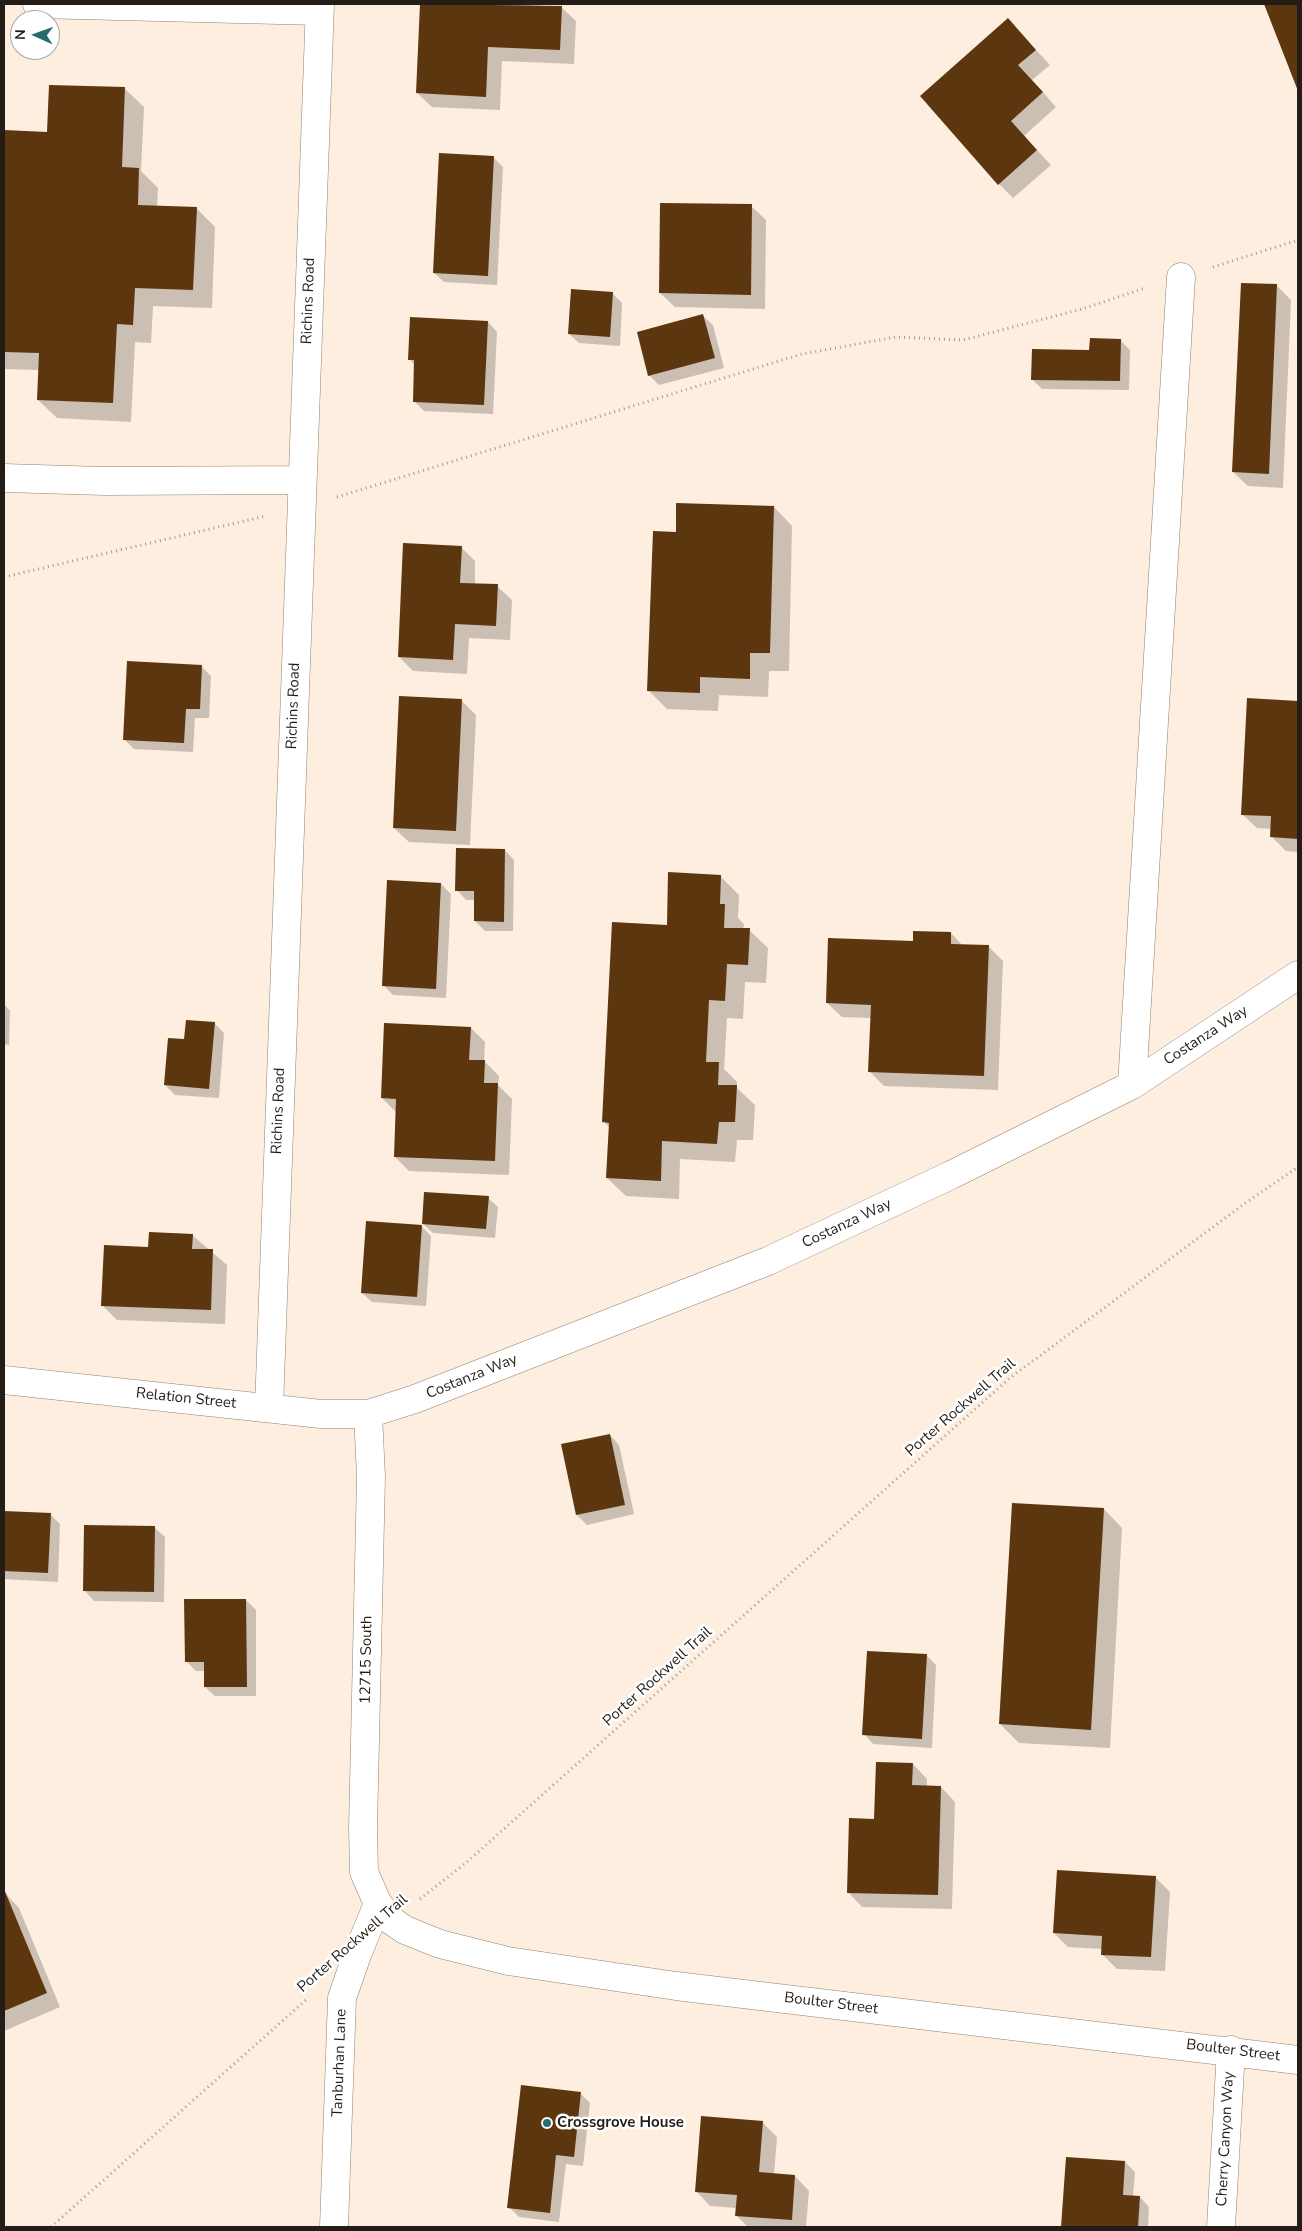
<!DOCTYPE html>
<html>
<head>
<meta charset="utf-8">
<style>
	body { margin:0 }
	#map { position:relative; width:1302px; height:2231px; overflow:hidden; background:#feeedf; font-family:"Nunito Sans",sans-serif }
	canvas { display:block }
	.frame { position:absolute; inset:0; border:5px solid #241d17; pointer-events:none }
	.north { position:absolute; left:10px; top:10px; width:50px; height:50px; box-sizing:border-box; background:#fff; border:1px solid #a7a5a2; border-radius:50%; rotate:272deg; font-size:14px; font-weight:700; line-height:20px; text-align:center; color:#241d17 }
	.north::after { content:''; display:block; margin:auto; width:18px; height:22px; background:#246f6d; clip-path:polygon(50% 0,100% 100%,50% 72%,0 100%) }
</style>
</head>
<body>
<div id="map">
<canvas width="1302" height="2231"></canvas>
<div class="frame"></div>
<div class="north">N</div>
</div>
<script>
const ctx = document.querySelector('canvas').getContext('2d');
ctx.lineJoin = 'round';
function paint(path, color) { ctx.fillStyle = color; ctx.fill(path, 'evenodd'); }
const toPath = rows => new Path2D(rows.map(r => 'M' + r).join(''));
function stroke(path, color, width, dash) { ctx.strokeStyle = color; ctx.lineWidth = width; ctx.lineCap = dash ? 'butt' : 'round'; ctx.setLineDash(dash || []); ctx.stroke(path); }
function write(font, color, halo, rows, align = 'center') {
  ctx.font = font + ' "Nunito Sans",sans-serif'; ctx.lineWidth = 5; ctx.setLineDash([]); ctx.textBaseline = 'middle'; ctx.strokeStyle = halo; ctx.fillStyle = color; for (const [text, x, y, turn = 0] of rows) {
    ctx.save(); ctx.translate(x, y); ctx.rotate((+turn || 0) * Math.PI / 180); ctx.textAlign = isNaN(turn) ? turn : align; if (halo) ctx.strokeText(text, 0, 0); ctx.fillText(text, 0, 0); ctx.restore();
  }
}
paint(toPath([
	[421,4,505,4,561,7,576,21,574,64,502,61,500,110,432,107,417,93],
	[1266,4,1298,4,1298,88],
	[1008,20,1050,65,1032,80,1056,107,1024,136,1051,165,1013,198,999,184],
	[51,86,125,89,144,107,141,171,158,188,157,207,196,208,215,227,212,308,153,306,151,343,135,342,131,422,57,418,38,400,39,370,4,369,4,131,48,133],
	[493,157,503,167,497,285,444,282,434,273],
	[751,206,766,220,765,309,675,307,660,293],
	[1277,286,1291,300,1283,488,1248,486,1233,472],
	[612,293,622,303,620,346,579,343,569,334],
	[703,316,713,325,724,368,659,385,649,375],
	[488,322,497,332,493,414,424,411,414,401,415,365,409,359],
	[1120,340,1130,350,1129,390,1042,389,1032,379],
	[774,507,792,526,789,671,769,671,768,697,719,695,718,711,667,709,648,690,677,533],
	[461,547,475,561,475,585,497,586,512,600,510,640,469,638,467,674,413,671,399,657],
	[202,667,211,676,209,718,195,718,193,752,134,749,125,740],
	[461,700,476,715,470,845,409,842,394,828],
	[1248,700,1298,702,1298,852,1286,851,1272,837,1272,829,1257,828,1242,814],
	[505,850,514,860,513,931,485,931,475,921,475,900,466,900,457,890],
	[720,876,739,895,738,918,744,924,743,930,749,930,768,948,766,983,745,982,743,1019,727,1018,724,1069,737,1082,737,1088,755,1105,753,1140,737,1140,735,1162,680,1159,679,1199,626,1196,607,1178,610,1128,604,1122,668,926],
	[441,884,451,894,446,998,393,995,383,985],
	[951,933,963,946,988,946,1003,961,998,1090,884,1086,869,1071,871,1018,842,1017,827,1003,914,942],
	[4,1004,10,1011,9,1045,4,1044],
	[214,1023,224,1033,219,1098,175,1095,165,1085,185,1041],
	[471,1028,485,1042,484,1061,499,1076,498,1085,512,1099,509,1175,409,1171,395,1157,397,1113,382,1098],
	[488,1198,498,1207,495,1238,433,1233,423,1224],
	[421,1226,431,1236,426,1306,372,1302,362,1293],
	[192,1235,227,1265,225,1324,117,1320,102,1305,150,1248],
	[610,1435,619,1445,634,1514,587,1525,577,1515,563,1445],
	[1104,1509,1122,1528,1110,1748,1019,1743,1000,1724],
	[4,1512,51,1515,60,1524,58,1582,4,1579],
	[155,1528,165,1537,164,1602,94,1601,85,1591],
	[246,1600,256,1610,256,1696,215,1696,205,1687,205,1671,196,1671,186,1661],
	[927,1656,936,1665,932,1748,873,1744,864,1734],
	[913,1764,927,1779,927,1787,941,1787,955,1802,952,1909,862,1907,848,1892,875,1820],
	[1155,1877,1170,1892,1165,1971,1117,1969,1102,1954,1103,1949,1068,1947,1054,1933],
	[5,1893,19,1908,60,2007,4,2031],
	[581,2094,590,2103,583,2166,566,2164,559,2222,519,2217,509,2207],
	[763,2123,777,2137,774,2175,795,2176,809,2191,806,2227,748,2227,736,2215,737,2208,710,2206,696,2191],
	[1067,2158,1125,2162,1135,2172,1133,2197,1140,2197,1149,2207,1148,2227,1062,2227]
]), '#0003');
paint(toPath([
	[420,4,562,6,560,50,488,47,486,97,416,93],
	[1264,4,1298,4,1298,91],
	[1008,18,1036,50,1018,65,1043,92,1011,121,1037,150,998,185,920,96],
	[49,85,125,87,122,167,139,168,138,205,197,207,193,290,135,288,133,325,117,324,113,403,37,400,39,353,4,352,4,130,47,132],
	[439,153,494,156,488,276,433,273],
	[660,203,752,204,751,295,659,293],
	[1241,283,1277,284,1269,474,1232,472],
	[571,289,613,292,610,337,568,334],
	[703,314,715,358,648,376,637,332],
	[410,317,488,321,484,405,413,402,414,360,408,360],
	[1090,338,1121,339,1120,381,1031,380,1032,349,1089,350],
	[676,503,774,506,770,653,750,653,750,679,700,677,700,693,647,691,653,531,676,532],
	[403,543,462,546,460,583,498,584,496,626,455,624,453,660,398,657],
	[127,661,202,665,200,709,186,709,184,743,123,740],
	[399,696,462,699,456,831,393,828],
	[1247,698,1298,701,1298,839,1270,837,1271,816,1241,815],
	[456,848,505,849,504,922,474,921,474,891,455,891],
	[668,872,721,875,720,904,725,904,724,928,750,928,748,965,727,964,725,1001,709,1000,706,1062,719,1062,718,1085,737,1085,735,1122,719,1122,717,1144,662,1141,661,1181,606,1178,609,1123,602,1122,612,922,667,925],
	[387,880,441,883,436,989,382,986],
	[913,931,951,932,951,944,989,945,984,1076,868,1072,871,1005,826,1003,828,938,913,941],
	[186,1020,215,1022,209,1089,164,1085,168,1038,184,1039],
	[384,1023,471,1027,469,1060,485,1060,484,1083,498,1083,495,1161,394,1157,396,1099,381,1098],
	[424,1192,489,1196,486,1229,422,1224],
	[366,1221,422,1225,417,1297,361,1293],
	[149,1232,193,1234,192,1249,213,1249,211,1310,101,1306,104,1245,148,1247],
	[610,1434,625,1505,576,1515,561,1444],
	[1012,1503,1104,1508,1091,1730,999,1724],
	[4,1511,51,1513,48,1573,4,1571],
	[84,1525,155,1526,154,1592,83,1591],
	[184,1599,246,1599,247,1687,204,1687,204,1662,185,1662],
	[867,1651,927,1654,922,1739,862,1735],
	[876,1762,913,1763,912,1785,941,1786,938,1895,847,1893,849,1818,874,1819],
	[1057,1870,1156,1876,1151,1957,1101,1955,1102,1936,1053,1933],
	[4,1889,47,1993,4,2011],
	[521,2085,581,2092,574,2157,556,2155,550,2213,507,2208],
	[701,2116,763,2121,759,2172,795,2175,792,2220,735,2216,737,2195,695,2192],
	[1066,2157,1125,2161,1123,2195,1140,2196,1138,2227,1061,2227]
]), '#5b360e');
const minor = toPath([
	[37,4,319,11],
	[4,478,104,481,302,480],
	[1132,1085,1181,277],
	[4,1380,321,1414,368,1414,415,1399,768,1261,951,1175,1132,1085,1298,975],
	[269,1408,320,4],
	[368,1414,371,1477,363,1828,364,1872,378,1904,392,1921,405,1930,440,1944,508,1961,676,1986,1298,2060],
	[334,2227,342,1998,358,1952,378,1904],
	[1221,2227,1231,2050]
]);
stroke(minor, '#928070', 29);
stroke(toPath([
	[1213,267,1298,240],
	[337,497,802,354,896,337,963,340,1082,309,1145,288],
	[4,577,266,516],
	[420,1899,468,1861,1010,1378,1244,1204,1298,1167],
	[51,2227,307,1999]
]), '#a4988d', 3, [1, 4]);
stroke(minor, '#fff', 28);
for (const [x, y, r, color] of [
	[547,2123,5,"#246f6d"]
]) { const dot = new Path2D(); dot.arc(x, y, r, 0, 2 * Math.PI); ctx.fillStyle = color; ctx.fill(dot); stroke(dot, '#fff', 2); }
write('15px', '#241d17', '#fff', [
	["Richins Road",309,301,-88],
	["Richins Road",294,706,-88],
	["Costanza Way",1206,1036,-33],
	["Richins Road",279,1111,-88],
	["Costanza Way",847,1224,-25],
	["Costanza Way",472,1377,-22],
	["Relation Street",186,1399,6],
	["Porter Rockwell Trail",961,1408,-41],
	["12715 South",367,1660,-89],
	["Porter Rockwell Trail",658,1677,-42],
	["Porter Rockwell Trail",353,1944,-41],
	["Boulter Street",831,2004,7],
	["Boulter Street",1233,2051,7],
	["Tanburhan Lane",340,2063,-88],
	["Cherry Canyon Way",1226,2139,-87]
]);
write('bold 15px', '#241d17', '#fff', [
	["Crossgrove House",557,2123]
], 'left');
</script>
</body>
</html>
